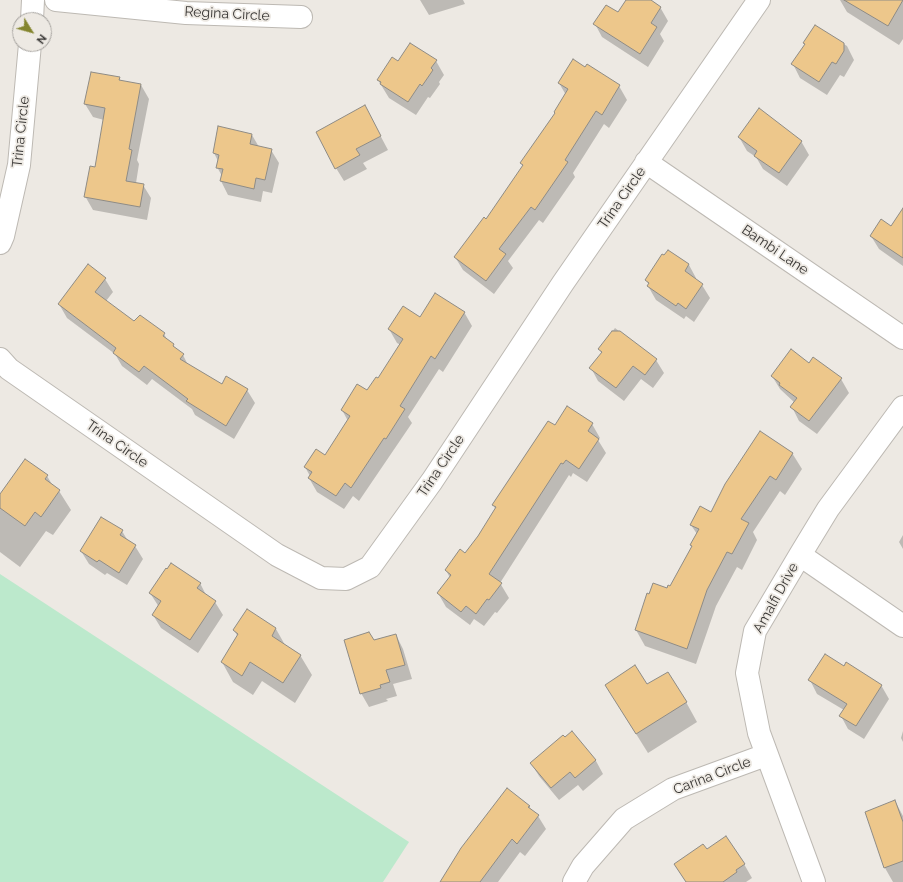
<!DOCTYPE html>
<html>
<head>
<meta charset="utf-8">
<style>
	body { margin:0 }
	#map { position:relative; width:903px; height:882px; overflow:hidden; background:#ede9e3; font-family:Raleway,sans-serif }
	canvas { display:block }
	.north { position:absolute; left:12px; top:12px; width:40px; height:40px; box-sizing:border-box; background:#ede9e3; border:1px solid #a5a29e; border-radius:50%; rotate:127deg; font-size:11px; font-weight:700; line-height:16px; text-align:center; color:#3a3836 }
	.north::after { content:''; display:block; margin:auto; width:14px; height:18px; background:#84852e; clip-path:polygon(50% 0,100% 100%,50% 72%,0 100%) }
</style>
</head>
<body>
<div id="map">
<canvas width="903" height="882"></canvas>
<div class="north">N</div>
</div>
<script>
const ctx = document.querySelector('canvas').getContext('2d');
ctx.lineJoin = 'round';
function paint(path, color) { ctx.fillStyle = color; ctx.fill(path, 'evenodd'); }
const toPath = rows => new Path2D(rows.map(r => 'M' + r).join(''));
function stroke(path, color, width, dash) { ctx.strokeStyle = color; ctx.lineWidth = width; ctx.lineCap = dash ? 'butt' : 'round'; ctx.setLineDash(dash || []); ctx.stroke(path); }
function write(font, color, halo, rows, align = 'center') {
  ctx.font = font + ' Raleway,sans-serif'; ctx.lineWidth = 3.5; ctx.setLineDash([]); ctx.textBaseline = 'middle'; ctx.strokeStyle = halo; ctx.fillStyle = color; for (const [text, x, y, turn = 0] of rows) {
    ctx.save(); ctx.translate(x, y); ctx.rotate((+turn || 0) * Math.PI / 180); ctx.textAlign = isNaN(turn) ? turn : align; if (halo) ctx.strokeText(text, 0, 0); ctx.fillText(text, 0, 0); ctx.restore();
  }
}
paint(toPath([
	[0,574,409,842,383,882,0,882]
]), '#bce9cc');
paint(toPath([
	[420,0,463,0,465,4,429,15],
	[627,0,649,0,660,7,668,21,660,34,664,41,648,67,602,37,595,24,619,14],
	[840,0,903,0,903,39,899,45,847,12],
	[815,26,847,46,854,60,844,77,840,75,827,95,800,78,793,64,805,45,804,43],
	[436,61,444,75,439,82,440,84,430,98,428,97,416,115,389,98,378,80,398,63],
	[585,68,619,86,627,100,609,128,604,124,573,173,575,177,543,223,539,220,508,261,513,268,494,294,463,270,455,257,486,220,523,167,521,163,555,113,566,95,559,83],
	[119,78,121,81,141,85,149,99,137,160,139,164,136,183,143,185,151,198,147,220,93,210,85,196,96,168,104,120,93,117,85,104],
	[372,120,388,150,363,163,367,169,344,181,336,168],
	[252,135,259,147,271,150,279,163,272,193,263,191,261,202,228,195,221,181,222,176,217,167,218,161,214,153],
	[739,137,801,141,809,155,787,186,763,169,756,157,747,151],
	[903,210,903,266,879,249,871,236,891,227],
	[668,251,689,265,696,278,695,280,702,285,710,298,694,322,686,316,684,319,656,300,648,286,649,285,646,280],
	[105,279,113,292,106,301,134,322,140,316,164,334,168,341,183,355,188,365,222,385,247,390,255,403,234,439,195,415,192,409,152,379,147,385,122,366,115,354,67,318,59,304],
	[464,312,472,326,443,372,439,369,408,417,412,423,359,501,353,496,344,509,317,492,309,478,310,476,305,467,325,457,348,421,342,410,367,392,378,379,401,345,397,343,389,329,420,318],
	[615,328,656,360,664,373,653,388,641,379,624,401,598,381,591,368,602,354,599,349],
	[809,364,841,379,849,393,817,434,799,421,792,407,795,403,780,389,772,376],
	[592,424,600,438,598,440,606,453,587,482,573,473,571,477,569,475,500,583,509,598,497,613,495,612,484,626,474,619,470,625,446,607,438,593,450,578,446,570,465,555,496,510,493,505,555,426],
	[792,453,802,469,785,495,780,491,753,532,757,540,742,570,737,567,716,606,696,664,645,646,636,630,671,587,692,547,691,545,697,534,691,525,711,513],
	[47,476,53,486,59,491,71,510,53,535,46,531,20,567,0,552,0,496],
	[101,518,122,531,128,541,135,546,143,559,127,585,107,573,105,575,89,564,81,551],
	[903,535,903,549,899,542],
	[200,583,207,597,215,602,223,615,198,653,161,628,153,615,159,607,150,593],
	[247,611,276,629,285,645,300,655,312,675,295,703,262,681,253,695,233,682,222,662,238,637,234,630],
	[396,635,403,649,412,679,393,684,397,696,386,699,388,701,369,707,361,693,374,642],
	[845,667,881,685,889,699,864,739,848,729,841,716,844,710,817,694,810,680],
	[647,686,686,702,697,722,648,753,618,705],
	[903,731,903,742,901,738],
	[572,733,596,761,603,774,583,791,578,785,559,800,539,776,531,763],
	[895,801,903,816,903,882,893,882,885,868,866,812],
	[529,806,532,811,538,816,546,829,525,856,520,852,498,882,444,882,462,849],
	[707,851,744,864,752,878,746,882,686,882,675,865]
]), '#0003');
const building = toPath([
	[626,0,651,0,661,7,651,23,657,27,640,54,593,24,606,5,618,12,626,0],
	[844,0,903,0,888,26,844,0],
	[815,25,844,43,844,51,836,64,832,62,819,82,791,64,805,44,803,43,815,25],
	[410,43,437,60,431,68,433,70,422,86,420,84,408,102,380,84,381,82,377,80,392,57,398,61,410,43],
	[573,59,585,67,587,64,620,85,602,115,596,111,565,160,568,162,535,210,531,207,499,249,506,254,486,281,454,257,484,217,486,219,523,165,520,163,555,113,554,112,568,89,558,83,573,59],
	[91,72,120,77,119,80,141,84,129,149,132,150,126,181,144,184,140,207,84,197,90,166,95,167,105,108,84,104,91,72],
	[365,105,381,136,356,149,360,155,335,169,316,132,365,105],
	[759,108,802,141,779,173,754,156,757,151,738,137,759,108],
	[218,126,252,134,250,144,272,149,265,180,256,178,254,189,220,181,223,169,216,168,219,155,213,153,218,126],
	[903,208,903,258,870,236,881,219,891,226,903,208],
	[668,250,689,264,685,271,703,284,686,309,678,303,676,306,647,286,649,283,645,280,662,254,664,255,668,250],
	[88,264,106,278,95,292,134,321,140,315,165,333,163,336,174,344,173,346,184,354,180,359,222,384,226,376,248,389,226,426,186,401,188,399,144,366,139,372,113,353,116,348,58,304,88,264],
	[435,293,465,312,435,359,431,356,400,406,405,409,386,439,384,438,351,488,345,483,336,496,308,478,312,472,304,467,316,449,325,455,350,416,341,410,357,384,367,390,376,377,378,378,403,339,388,329,403,306,420,317,435,293],
	[612,331,620,331,657,359,645,375,633,366,616,388,589,368,602,352,598,349,612,331],
	[791,349,809,363,813,357,842,378,809,421,790,407,797,398,779,385,780,383,771,376,791,349],
	[567,406,593,423,588,431,599,439,579,469,566,460,563,464,561,463,489,574,502,583,489,600,487,599,476,614,466,606,461,612,437,593,451,575,445,570,460,549,465,553,478,536,496,507,492,505,548,421,555,425,567,406],
	[760,431,793,453,776,480,770,476,741,519,749,523,732,554,727,552,707,590,687,649,635,630,647,593,649,594,653,583,667,588,668,585,670,586,692,546,690,545,699,529,690,525,700,506,711,512,725,484,760,431],
	[25,459,48,475,45,479,60,490,41,517,35,512,25,526,0,508,0,494,25,459],
	[101,517,123,530,120,535,136,545,119,573,99,560,97,562,80,551,101,517],
	[171,563,201,583,197,588,216,601,190,640,152,615,161,601,149,593,166,568,167,569,171,563],
	[247,609,276,628,272,636,301,655,283,683,250,662,242,676,221,662,238,634,233,630,247,609],
	[369,632,374,640,396,634,405,665,386,670,390,682,380,685,381,688,360,694,344,640,369,632],
	[825,654,844,666,846,662,882,685,856,726,839,716,847,704,808,680,825,654],
	[635,665,647,684,668,672,687,702,636,734,605,685,635,665],
	[572,731,596,760,575,778,570,772,551,788,530,763,563,735,565,737,572,731],
	[507,788,530,806,528,807,539,815,517,844,512,839,480,882,440,882,461,848,507,788],
	[895,800,903,822,903,861,884,868,865,812,895,800],
	[726,836,745,864,736,870,737,872,723,882,686,882,674,864,703,844,707,849,726,836]
]);
paint(building, '#edc78b');
stroke(building, '#8e8b85', 1);
const minor = toPath([
	[56,0,186,13,301,17],
	[32,20,33,0],
	[646,162,903,338],
	[0,243,3,236,19,165,30,44],
	[0,359,9,369,277,555,321,578,346,579,370,567,432,481,563,283,759,0],
	[800,555,903,626],
	[574,882,583,866,624,819,673,789,766,755],
	[814,882,759,733,747,673,755,631,800,555,828,509,903,407]
]);
stroke(minor, '#bdb9b3', 24);
stroke(minor, '#fff', 22);
write('14px', '#3a3836', '#ede9e3', [
	["Regina Circle",227,14,3],
	["Trina Circle",21,132,-84],
	["Trina Circle",622,198,-55],
	["Bambi Lane",775,250,34],
	["Trina Circle",117,444,35],
	["Trina Circle",441,466,-56],
	["Amalfi Drive",776,598,-61],
	["Carina Circle",712,776,-21]
]);
</script>
</body>
</html>
